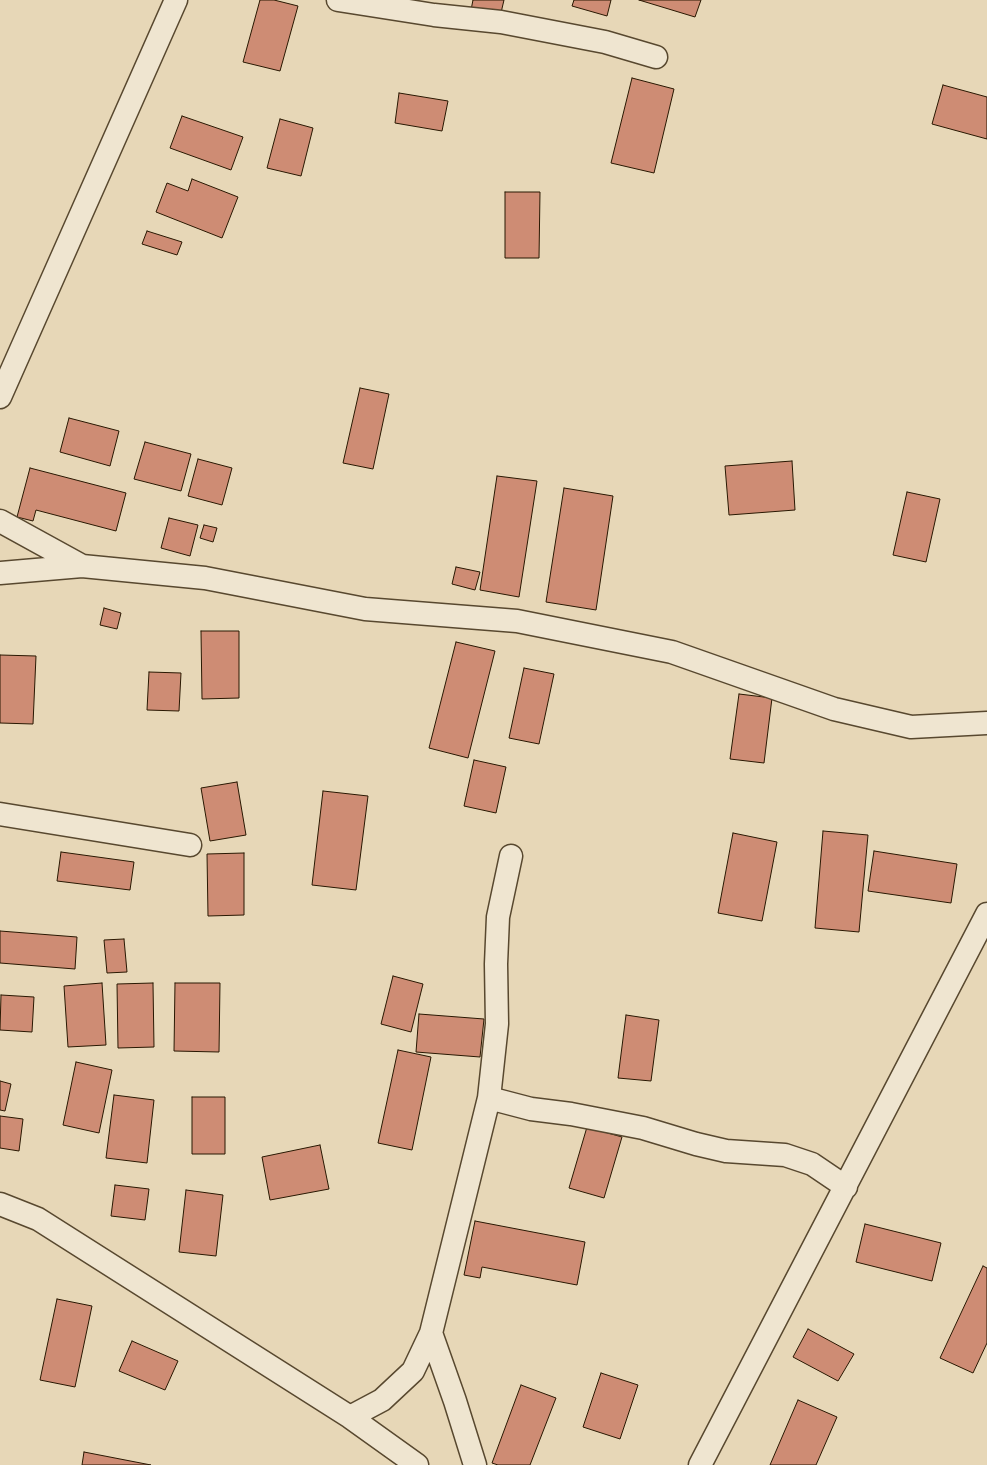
<!DOCTYPE html>
<html>
<head>
<meta charset="utf-8">
<style>
	body { margin:0 }
	canvas { display:block; background:#e7d7b7 }
</style>
</head>
<body>
<canvas width="987" height="1465"></canvas>
<script>
const ctx = document.querySelector('canvas').getContext('2d');
ctx.lineJoin = 'round';
function paint(path, color) { ctx.fillStyle = color; ctx.fill(path, 'evenodd'); }
const toPath = rows => new Path2D(rows.map(r => 'M' + r).join(''));
function stroke(path, color, width, dash) { ctx.strokeStyle = color; ctx.lineWidth = width; ctx.lineCap = dash ? 'butt' : 'round'; ctx.setLineDash(dash || []); ctx.stroke(path); }
const building = toPath([
	[260,0,274,0,298,6,280,71,243,62,260,0],
	[473,0,504,0,500,17,471,10,473,0],
	[574,0,611,0,607,16,572,6,574,0],
	[639,0,701,0,695,17,639,0],
	[632,78,674,89,654,173,611,163,632,78],
	[943,85,987,97,987,139,932,124,943,85],
	[399,93,448,101,442,131,395,123,399,93],
	[182,116,243,137,231,170,170,148,182,116],
	[280,119,313,128,301,176,267,168,280,119],
	[192,179,238,197,222,238,156,212,167,183,188,191,192,179],
	[505,192,540,192,539,258,505,258,505,192],
	[147,231,182,242,177,255,142,244,147,231],
	[360,388,389,394,373,469,343,463,360,388],
	[69,418,119,431,110,466,60,452,69,418],
	[145,442,191,454,181,491,134,479,145,442],
	[198,459,232,468,222,505,188,496,198,459],
	[792,461,795,510,729,515,725,466,792,461],
	[30,468,126,493,116,531,36,510,33,521,17,517,30,468],
	[497,476,537,481,519,597,480,590,497,476],
	[564,488,613,496,596,610,546,602,564,488],
	[907,492,940,499,926,562,893,555,907,492],
	[169,518,198,525,190,556,161,548,169,518],
	[204,525,217,528,213,542,200,538,204,525],
	[456,567,480,572,475,590,452,584,456,567],
	[104,608,121,613,117,629,100,625,104,608],
	[201,631,239,631,239,698,202,699,201,631],
	[456,642,495,651,468,758,429,748,456,642],
	[0,655,36,656,33,724,0,723,0,655],
	[524,668,554,674,539,744,509,738,524,668],
	[149,672,181,673,179,711,147,710,149,672],
	[739,694,772,698,764,763,730,759,739,694],
	[474,760,506,767,496,813,464,806,474,760],
	[237,782,246,835,210,841,201,788,237,782],
	[323,791,368,796,356,890,312,885,323,791],
	[823,831,868,835,859,932,815,928,823,831],
	[733,833,777,842,762,921,718,913,733,833],
	[874,851,957,864,951,903,868,891,874,851],
	[61,852,134,862,130,890,57,881,61,852],
	[244,853,244,915,208,916,207,854,244,853],
	[0,931,77,937,75,969,0,963,0,931],
	[124,939,127,972,107,973,104,940,124,939],
	[393,976,423,984,411,1032,381,1024,393,976],
	[102,983,106,1045,68,1047,64,986,102,983],
	[153,983,154,1047,118,1048,117,984,153,983],
	[175,983,220,983,219,1052,174,1051,175,983],
	[1,995,34,997,32,1032,0,1030,1,995],
	[419,1014,484,1019,480,1057,416,1052,419,1014],
	[626,1015,659,1020,651,1081,618,1078,626,1015],
	[398,1050,431,1057,412,1150,378,1143,398,1050],
	[76,1062,112,1070,99,1133,63,1125,76,1062],
	[0,1081,11,1084,5,1111,0,1110,0,1081],
	[114,1095,154,1100,147,1163,106,1158,114,1095],
	[192,1097,225,1097,225,1154,192,1154,192,1097],
	[0,1116,23,1119,19,1151,0,1148,0,1116],
	[587,1127,622,1137,604,1198,569,1188,587,1127],
	[320,1145,329,1189,270,1200,262,1157,320,1145],
	[115,1185,149,1189,145,1220,111,1216,115,1185],
	[186,1190,223,1195,216,1256,179,1252,186,1190],
	[475,1221,585,1242,577,1285,482,1267,480,1278,464,1275,475,1221],
	[865,1224,941,1243,932,1281,856,1262,865,1224],
	[983,1266,987,1268,987,1343,973,1373,940,1358,983,1266],
	[57,1299,92,1306,75,1387,40,1380,57,1299],
	[808,1329,854,1354,838,1381,793,1357,808,1329],
	[132,1341,178,1361,165,1390,119,1371,132,1341],
	[601,1373,638,1385,620,1439,583,1427,601,1373],
	[521,1385,556,1398,530,1465,498,1465,492,1463,521,1385],
	[798,1400,837,1417,816,1465,770,1465,798,1400],
	[84,1452,151,1465,82,1465,84,1452]
]);
paint(building, '#ce8c74');
stroke(building, '#291802', 1);
const street = toPath([
	[338,0,434,15,501,22,605,42,656,57],
	[0,397,176,0],
	[0,521,82,566,205,578,365,609,517,621,672,652,834,709,911,727,987,723],
	[0,573,82,566],
	[0,814,190,845],
	[489,1098,531,1109,571,1114,643,1128,696,1144,726,1151,785,1155,812,1164,846,1187],
	[0,1204,38,1219,350,1417,417,1465],
	[431,1333,455,1401,475,1465],
	[350,1417,382,1400,413,1371,431,1333,489,1098,497,1024,496,964,498,917,511,856],
	[700,1465,987,914]
]);
stroke(street, '#58482f', 25);
stroke(street, '#efe5d0', 22);
</script>
</body>
</html>
